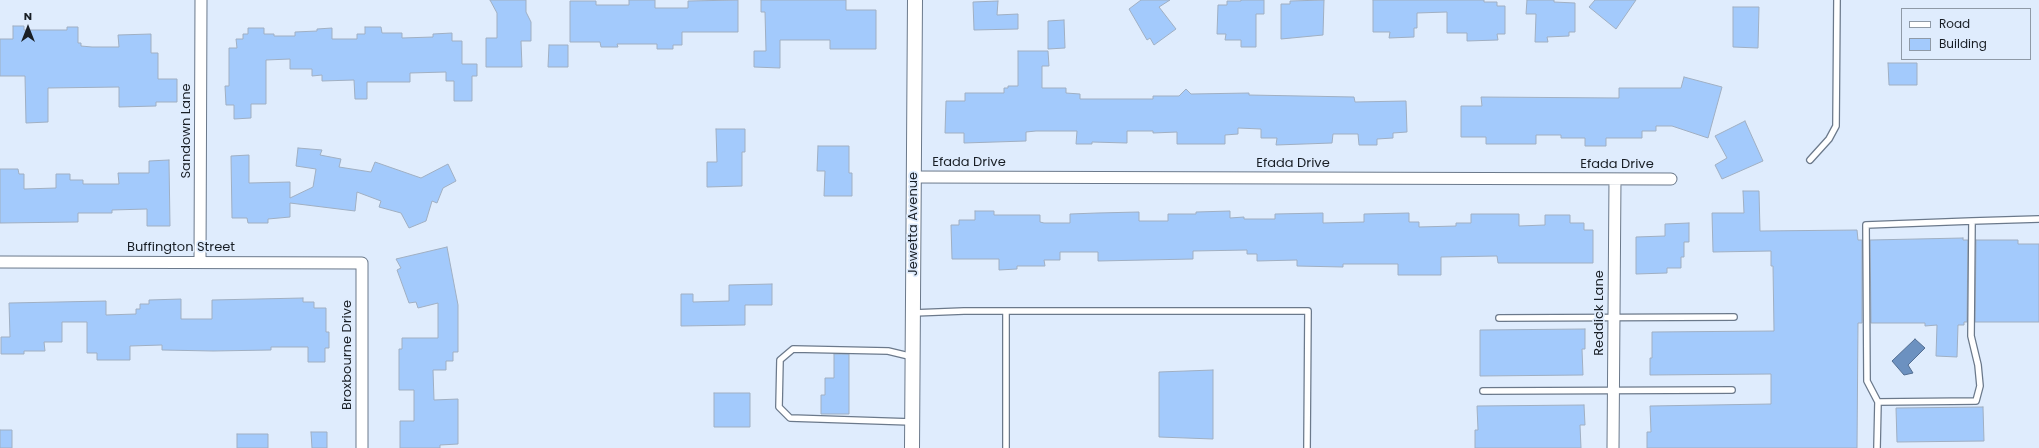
<!DOCTYPE html>
<html>
<head>
<meta charset="utf-8">
<style>
	body { margin:0 }
	#map { position:relative; width:2039px; height:448px; overflow:hidden; background:#dfecfd; font-family:Poppins,sans-serif }
	canvas { display:block }
	.legend { position:absolute; left:1901px; top:8px; width:130px; height:52px; box-sizing:border-box; background:#dfecfd; border:1px solid #8f9aa7; margin:0; padding:5px 7px; list-style:none; font-size:12px; color:#181e25 }
	.legend li { display:flex; align-items:center; gap:8px; height:20px }
	.legend b { width:20px; border:1px solid #8f9aa7 }
	.north { position:absolute; left:8px; top:8px; width:40px; height:40px; -webkit-text-stroke:3px #dfecfd; paint-order:stroke; rotate:0deg; font-size:11px; font-weight:700; line-height:16px; text-align:center; color:#181e25 }
	.north::after { content:''; display:block; margin:auto; width:14px; height:18px; background:#181e25; clip-path:polygon(50% 0,100% 100%,50% 72%,0 100%) }
</style>
</head>
<body>
<div id="map">
<canvas width="2039" height="448"></canvas>
<ul class="legend">
<li><b style="height:5px;background:#fff"></b>Road</li>
<li><b style="height:11px;background:#a3cafc"></b>Building</li>
</ul>
<div class="north">N</div>
</div>
<script>
const ctx = document.querySelector('canvas').getContext('2d');
ctx.lineJoin = 'round';
function paint(path, color) { ctx.fillStyle = color; ctx.fill(path, 'evenodd'); }
const toPath = rows => new Path2D(rows.map(r => 'M' + r).join(''));
function stroke(path, color, width, dash) { ctx.strokeStyle = color; ctx.lineWidth = width; ctx.lineCap = dash ? 'butt' : 'round'; ctx.setLineDash(dash || []); ctx.stroke(path); }
function write(font, color, halo, rows, align = 'center') {
  ctx.font = font + ' Poppins,sans-serif'; ctx.lineWidth = 3.5; ctx.setLineDash([]); ctx.textBaseline = 'middle'; ctx.strokeStyle = halo; ctx.fillStyle = color; for (const [text, x, y, turn = 0] of rows) {
    ctx.save(); ctx.translate(x, y); ctx.rotate((+turn || 0) * Math.PI / 180); ctx.textAlign = isNaN(turn) ? turn : align; if (halo) ctx.strokeText(text, 0, 0); ctx.fillText(text, 0, 0); ctx.restore();
  }
}
const water = toPath([
	[1915,339,1925,348,1908,365,1913,373,1904,375,1892,361,1915,339]
]);
paint(water, '#6c91c0');
stroke(water, '#536e92', 1);
const building = toPath([
	[490,0,526,0,526,12,531,22,531,41,521,41,522,67,486,67,486,38,497,38,497,13,490,0],
	[629,0,655,0,655,8,688,8,688,1,738,0,738,32,682,32,682,45,673,45,673,49,657,49,657,44,617,44,618,47,601,47,600,42,570,42,570,1,596,1,596,5,629,5,629,0],
	[761,0,846,0,846,10,876,10,876,49,830,49,830,40,780,40,780,68,754,67,754,51,766,51,765,12,761,12,761,0],
	[1141,0,1170,0,1159,7,1176,29,1154,45,1150,38,1147,40,1129,9,1141,0],
	[1241,0,1264,0,1264,14,1256,14,1256,47,1241,47,1241,40,1225,40,1226,34,1217,34,1218,5,1227,5,1227,1,1241,1,1241,0],
	[1324,0,1323,35,1281,39,1281,4,1290,4,1290,1,1324,0],
	[1373,0,1484,0,1484,2,1497,2,1497,6,1505,6,1505,34,1497,34,1498,40,1467,41,1467,33,1447,33,1447,12,1417,13,1417,28,1414,28,1414,37,1389,38,1390,32,1373,32,1373,0],
	[1527,0,1554,0,1554,2,1575,3,1575,32,1569,32,1569,36,1547,37,1548,42,1535,42,1536,14,1526,14,1527,0],
	[1595,0,1636,0,1616,29,1589,7,1595,0],
	[998,1,997,15,1018,14,1018,29,974,30,973,2,998,1],
	[1733,7,1759,7,1758,48,1733,47,1733,7],
	[1064,20,1065,48,1048,49,1048,21,1064,20],
	[13,26,24,26,24,30,67,30,67,27,78,27,78,43,81,43,81,46,92,47,119,47,118,35,151,34,151,53,158,53,158,79,177,79,177,102,156,102,156,106,119,107,119,87,48,88,48,122,26,123,25,76,0,76,0,39,13,39,13,26],
	[365,27,381,27,382,33,402,33,402,38,433,37,433,34,452,33,452,41,462,41,462,64,477,64,477,76,472,76,472,101,454,101,454,81,446,81,446,72,410,73,410,82,367,82,367,99,355,99,354,80,322,81,322,75,312,76,312,69,290,69,290,59,266,60,266,104,251,104,251,118,234,119,234,105,226,105,225,86,229,86,229,48,237,48,236,39,243,39,243,34,248,34,248,28,264,28,264,34,274,34,274,36,295,36,295,32,317,31,317,29,332,28,332,39,357,39,357,34,365,34,365,27],
	[549,45,568,45,568,67,548,67,549,45],
	[1018,51,1048,51,1049,66,1042,66,1042,88,1066,88,1066,93,1080,94,1080,99,1153,99,1153,96,1179,96,1186,89,1191,94,1249,93,1249,95,1354,97,1355,102,1406,101,1407,132,1393,133,1393,138,1377,139,1377,145,1359,145,1358,134,1333,134,1332,143,1276,145,1277,138,1261,138,1261,129,1238,128,1238,134,1225,135,1225,144,1177,144,1177,132,1153,133,1153,131,1127,131,1127,143,1092,142,1092,144,1076,144,1077,131,1036,131,1026,132,1026,141,964,143,964,133,945,133,946,101,965,101,965,93,1004,93,1004,88,1008,88,1008,86,1018,86,1018,51],
	[1888,63,1917,63,1917,85,1889,85,1888,63],
	[1684,77,1722,87,1708,138,1672,126,1656,126,1656,131,1642,131,1642,138,1606,138,1606,146,1585,146,1585,138,1561,138,1561,135,1536,135,1536,144,1486,144,1486,137,1461,137,1461,106,1482,106,1481,97,1619,98,1619,88,1681,88,1684,77],
	[1745,121,1763,161,1722,179,1715,165,1727,158,1715,136,1745,121],
	[716,129,745,129,745,152,742,152,742,186,707,187,707,162,717,162,716,129],
	[818,146,849,146,849,173,852,173,852,196,824,196,825,171,817,171,818,146],
	[298,148,322,150,320,155,341,159,339,167,371,172,375,162,421,178,448,164,456,181,443,188,437,203,432,201,426,221,409,228,401,213,379,207,381,201,357,192,355,211,290,203,290,217,268,219,268,223,248,223,247,218,232,218,231,156,249,155,249,183,290,182,290,198,313,187,316,169,296,166,298,148],
	[169,160,170,226,147,226,147,209,112,210,112,213,78,213,78,222,0,223,0,169,18,169,19,174,24,174,24,189,56,188,56,174,70,174,70,180,83,180,83,184,119,184,118,173,149,173,149,161,169,160],
	[1743,191,1759,191,1760,231,1857,230,1858,240,1862,240,1862,323,1858,323,1857,448,1647,448,1647,432,1651,432,1650,406,1771,404,1771,374,1650,375,1650,358,1652,358,1652,332,1774,331,1773,266,1771,266,1771,251,1713,252,1712,213,1744,213,1743,191],
	[975,211,994,211,994,215,1040,215,1040,222,1044,223,1070,223,1070,214,1097,213,1139,212,1139,221,1168,221,1168,214,1196,214,1196,212,1230,211,1230,218,1244,217,1244,219,1275,219,1275,214,1323,213,1323,223,1364,222,1364,214,1409,213,1409,222,1419,222,1419,227,1456,226,1456,223,1471,223,1471,214,1519,214,1519,226,1545,225,1545,215,1570,215,1570,223,1584,223,1584,230,1593,230,1593,263,1498,263,1497,256,1441,257,1441,275,1398,275,1398,264,1343,264,1343,267,1297,266,1297,260,1257,261,1257,254,1247,254,1247,250,1193,251,1193,259,1098,261,1098,252,1060,252,1060,260,1044,260,1045,266,1017,266,1017,269,999,270,999,259,952,259,951,225,959,225,959,220,975,220,975,211],
	[1689,223,1689,242,1684,242,1684,257,1681,257,1681,268,1667,268,1667,273,1636,274,1636,237,1665,236,1665,224,1689,223],
	[1963,238,1963,240,1968,240,1967,322,1964,322,1964,325,1958,325,1957,357,1936,356,1937,325,1925,326,1925,323,1871,323,1870,240,1963,238],
	[1976,240,2018,240,2018,244,2039,244,2039,322,1975,322,1976,240],
	[447,247,458,305,458,352,453,352,453,361,446,361,446,370,433,370,434,400,458,399,458,444,440,445,440,448,400,448,400,421,414,421,414,390,399,390,399,349,402,349,402,338,438,338,438,303,418,308,416,302,409,303,397,270,401,268,396,259,447,247],
	[772,284,772,305,745,305,745,325,681,326,681,294,693,294,693,302,729,301,729,285,772,284],
	[303,298,303,302,314,302,314,308,326,308,326,332,329,332,329,348,325,348,325,362,308,362,308,347,271,347,271,350,213,351,162,350,162,345,130,346,130,360,97,360,97,353,87,353,87,322,62,322,62,342,44,342,45,351,24,351,24,354,1,354,1,337,10,337,9,303,106,301,106,315,136,314,136,309,140,309,140,304,149,304,149,300,181,299,181,319,212,319,212,300,303,298],
	[1585,329,1585,349,1582,349,1583,375,1480,376,1480,330,1585,329],
	[834,354,849,354,849,414,821,414,821,395,825,395,825,378,834,378,834,354],
	[1213,370,1213,439,1159,437,1159,372,1213,370],
	[714,393,750,393,750,427,714,427,714,393],
	[1584,405,1585,425,1580,425,1581,448,1475,448,1475,430,1478,430,1477,406,1584,405],
	[1983,407,1984,441,1897,442,1896,408,1983,407],
	[0,430,12,430,12,448,0,448,0,430],
	[311,432,327,432,327,448,312,448,311,432],
	[237,434,268,434,268,448,237,448,237,434]
]);
paint(building, '#a3cafc');
stroke(building, '#a0afc2', 1);
const service = toPath([
	[1810,160,1829,139,1836,126,1837,0],
	[1972,221,1971,336,1978,365,1980,386,1976,401,1878,402,1867,381,1866,225,1972,221,2039,219],
	[1006,311,1006,448],
	[913,313,964,311,1308,311,1307,448],
	[1499,318,1734,317],
	[1483,391,1732,390],
	[912,422,790,418,779,407,780,360,793,349,888,351,913,357],
	[1877,448,1878,402]
]);
const minor = toPath([
	[914,177,1671,179],
	[0,262,362,263,362,448],
	[200,262,201,0],
	[1613,448,1615,179]
]);
const tertiary = toPath([
	[912,448,915,0]
]);
stroke(service, '#6b798b', 8);
stroke(minor, '#6b798b', 13);
stroke(tertiary, '#6b798b', 16);
stroke(service, '#fff', 5.5);
stroke(minor, '#fff', 11);
stroke(tertiary, '#fff', 14);
write('13px', '#181e25', '#dfecfd', [
	["Sandown Lane",187,131,-90],
	["Efada Drive",969,163],
	["Efada Drive",1293,164],
	["Efada Drive",1617,165],
	["Jewetta Avenue",914,224,-90],
	["Buffington Street",181,248],
	["Reddick Lane",1600,313,-90],
	["Broxbourne Drive",348,355,-90]
]);
</script>
</body>
</html>
